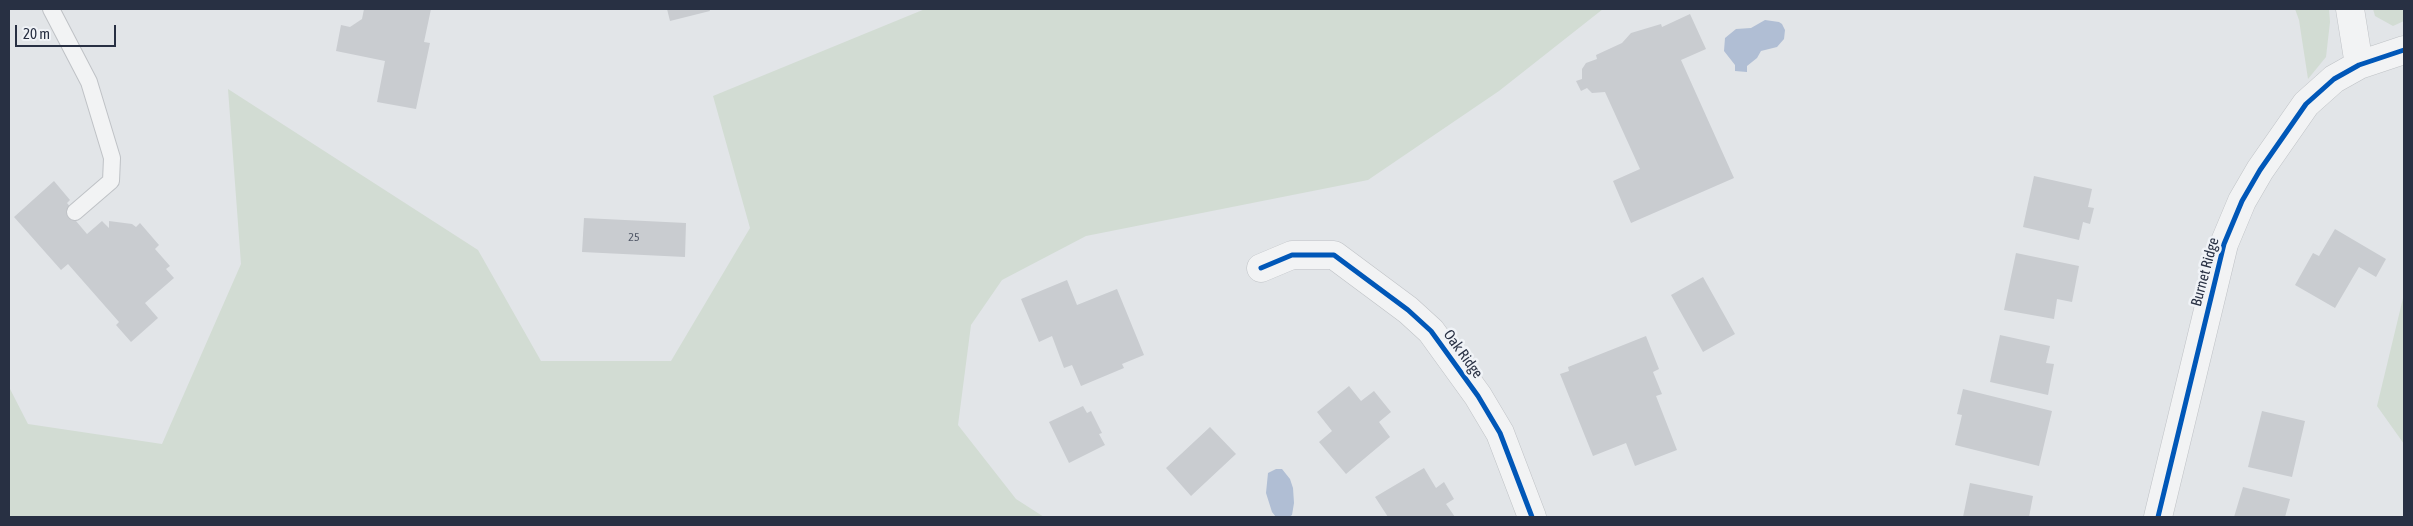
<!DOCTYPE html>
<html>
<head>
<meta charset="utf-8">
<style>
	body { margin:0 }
	#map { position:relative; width:2413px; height:526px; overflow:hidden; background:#e2e5e8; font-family:"Asap Condensed",sans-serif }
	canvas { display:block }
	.frame { position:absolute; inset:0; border:10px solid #283043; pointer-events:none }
	.scale { position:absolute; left:15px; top:25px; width:101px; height:22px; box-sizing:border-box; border:2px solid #283043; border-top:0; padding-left:6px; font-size:15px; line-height:18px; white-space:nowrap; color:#283043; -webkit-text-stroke:4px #f0f3f7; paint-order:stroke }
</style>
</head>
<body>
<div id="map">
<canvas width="2413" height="526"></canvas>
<div class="frame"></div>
<div class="scale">20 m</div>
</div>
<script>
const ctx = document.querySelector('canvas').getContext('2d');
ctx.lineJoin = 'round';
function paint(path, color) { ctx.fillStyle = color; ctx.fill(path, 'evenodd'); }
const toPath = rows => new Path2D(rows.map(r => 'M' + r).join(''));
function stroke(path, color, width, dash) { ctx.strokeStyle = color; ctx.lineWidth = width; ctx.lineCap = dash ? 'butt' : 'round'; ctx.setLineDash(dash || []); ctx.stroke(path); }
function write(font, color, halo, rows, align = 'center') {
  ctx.font = font + ' "Asap Condensed",sans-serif'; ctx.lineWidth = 5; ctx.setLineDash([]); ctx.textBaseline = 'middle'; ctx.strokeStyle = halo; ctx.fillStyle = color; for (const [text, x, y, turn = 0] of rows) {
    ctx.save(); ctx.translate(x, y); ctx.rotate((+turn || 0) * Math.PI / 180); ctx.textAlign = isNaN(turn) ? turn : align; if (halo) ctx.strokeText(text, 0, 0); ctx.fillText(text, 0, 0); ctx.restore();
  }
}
paint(toPath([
	[925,9,1603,9,1499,91,1368,180,1086,236,1002,280,971,325,958,425,1016,499,1044,517,9,517,9,387,28,424,162,444,241,264,228,89,478,250,541,361,671,361,750,228,713,96],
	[2295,9,2329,9,2330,22,2326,57,2308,79,2299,20],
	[2373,9,2404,9,2404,21,2393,26,2375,16],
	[2404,294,2404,444,2377,406]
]), '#d2dcd3');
paint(toPath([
	[1765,20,1779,22,1782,24,1785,30,1784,39,1777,47,1761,51,1757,58,1747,66,1747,72,1735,71,1735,65,1724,51,1725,38,1736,29,1751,28],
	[1276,469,1282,469,1290,479,1293,488,1294,503,1292,515,1289,517,1276,517,1272,512,1266,493,1268,473]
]), '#b0bed4');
paint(toPath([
	[364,9,431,9,424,42,430,43,416,109,377,102,385,61,336,51,341,25,350,27,362,19],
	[667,9,709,9,710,11,670,21],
	[1690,14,1706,49,1681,60,1734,178,1631,223,1613,181,1640,169,1605,92,1592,93,1587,88,1581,91,1576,81,1582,79,1582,69,1586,63,1597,59,1596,55,1622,43,1631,33,1661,24,1662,27],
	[2034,176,2092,189,2088,207,2094,208,2090,224,2083,222,2079,240,2023,227],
	[54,181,70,200,67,203,80,218,76,221,87,234,102,221,109,228,109,221,132,224,136,227,140,223,159,245,155,249,170,266,166,269,174,278,145,303,158,318,131,342,116,325,119,322,68,264,61,270,14,217],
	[584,218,686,223,685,257,582,252],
	[2335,229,2386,259,2376,277,2359,267,2335,308,2295,285,2313,253,2319,256],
	[2016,253,2079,266,2072,302,2057,299,2054,319,2004,310],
	[1703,277,1735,334,1703,352,1671,295],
	[1067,280,1077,305,1117,289,1144,355,1122,364,1124,368,1081,386,1072,365,1064,368,1052,336,1039,342,1021,299],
	[2000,335,2050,346,2046,363,2054,364,2048,395,1990,382],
	[1646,336,1659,369,1653,372,1662,394,1656,396,1677,450,1635,466,1626,443,1593,456,1560,374,1569,371,1568,367],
	[1349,386,1361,401,1374,391,1391,412,1379,422,1390,437,1346,474,1319,442,1332,431,1317,412],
	[1963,389,2052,411,2039,466,1955,445,1962,415,1957,414],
	[1083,406,1087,413,1091,411,1102,433,1099,434,1105,445,1069,463,1049,422],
	[2262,411,2305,421,2292,477,2248,467],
	[1210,427,1236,454,1191,496,1166,468],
	[1424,468,1436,488,1444,482,1454,499,1446,504,1455,517,1388,517,1375,497],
	[1970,483,2033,496,2029,517,1963,517],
	[2243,487,2290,499,2285,517,2234,517]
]), '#c9ccd0');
const lane = toPath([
	[51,9,89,82,112,158,111,181,75,212]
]);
const street = toPath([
	[2350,9,2359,65],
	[1261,268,1292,255,1334,255,1408,310,1431,331,1478,396,1500,433,1532,517],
	[2158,517,2224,244,2242,201,2260,170,2306,104,2334,79,2359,65,2404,50]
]);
stroke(lane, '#bfc2c6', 18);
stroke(street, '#bfc2c6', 29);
stroke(lane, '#f2f3f4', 16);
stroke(street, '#f2f3f4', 28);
stroke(toPath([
	[1261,268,1292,255,1334,255,1408,310,1431,331,1478,396,1500,433,1532,517],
	[2158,517,2224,244,2242,201,2260,170,2306,104,2334,79,2359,65,2404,50]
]), '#0057b8', 5);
write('12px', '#525968', null, [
	["25",634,237]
]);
write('15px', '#283043', '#f0f3f7', [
	["Burnet Ridge",2205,272,-75],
	["Oak Ridge",1463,354,54]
]);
</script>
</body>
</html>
